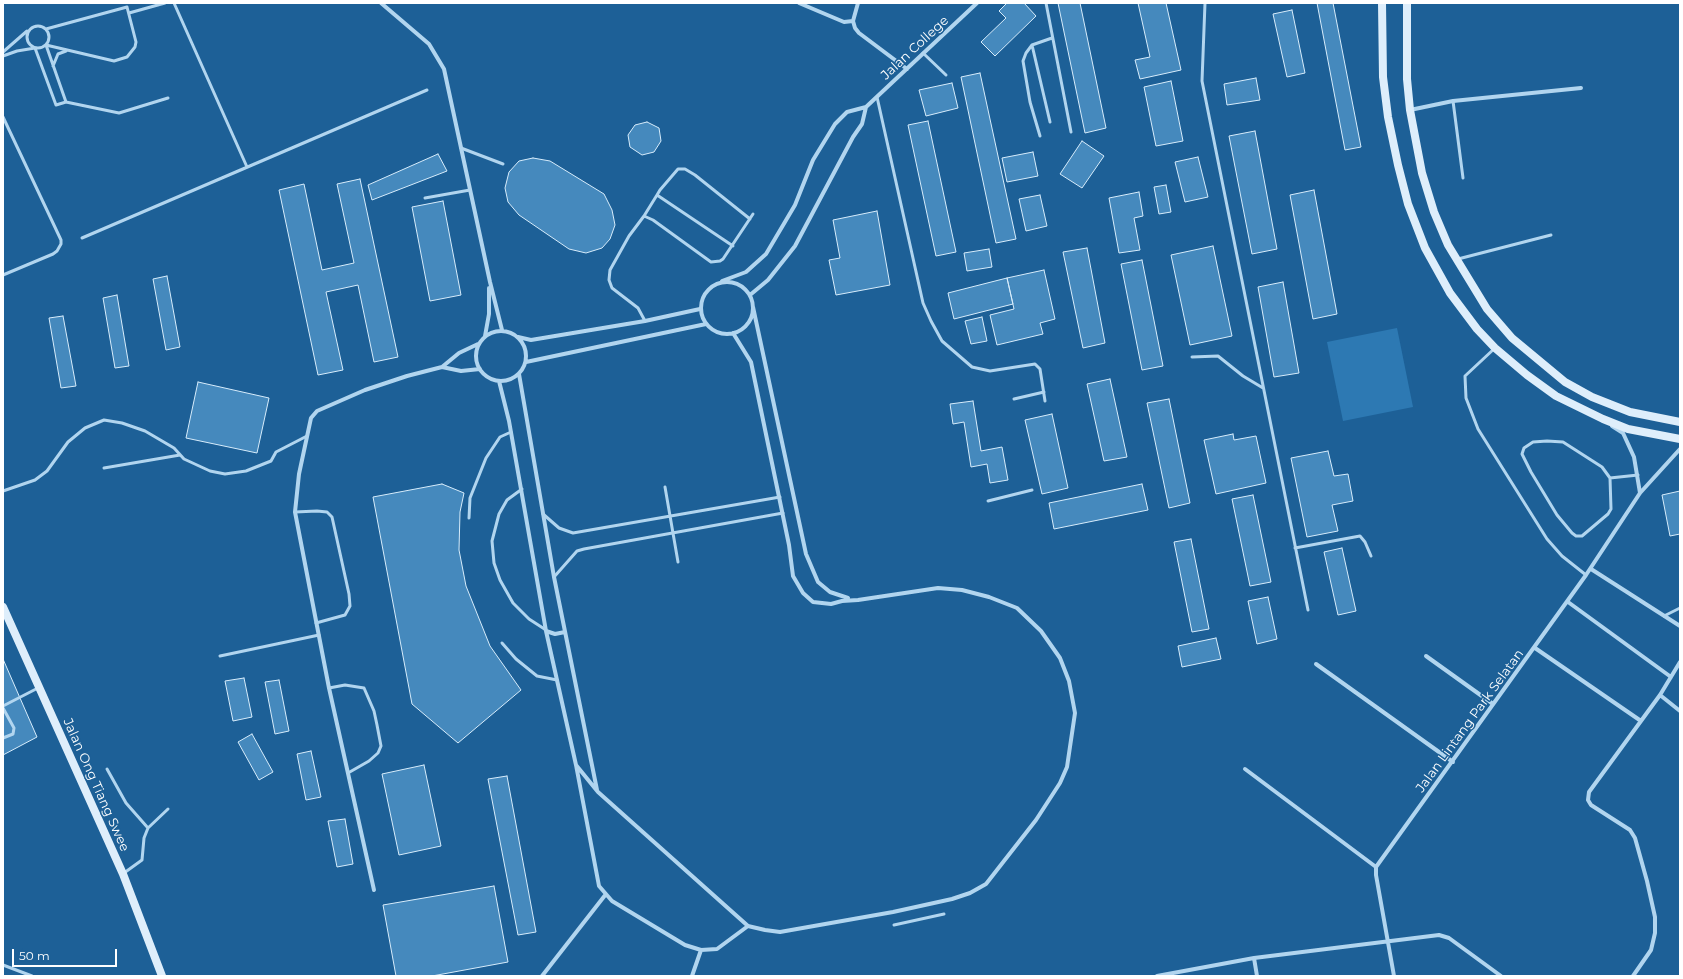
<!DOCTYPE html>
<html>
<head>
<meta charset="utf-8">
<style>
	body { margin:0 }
	#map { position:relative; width:1683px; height:979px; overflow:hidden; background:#1d6097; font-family:Montserrat,sans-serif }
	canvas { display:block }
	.frame { position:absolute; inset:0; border:4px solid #fff; pointer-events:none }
	.scale { position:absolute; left:12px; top:949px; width:105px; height:18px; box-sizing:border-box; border:2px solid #fff; border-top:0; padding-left:5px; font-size:12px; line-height:14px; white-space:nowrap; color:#fff; -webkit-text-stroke:3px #1d6097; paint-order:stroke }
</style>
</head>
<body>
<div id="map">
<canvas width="1683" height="979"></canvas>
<div class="frame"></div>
<div class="scale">50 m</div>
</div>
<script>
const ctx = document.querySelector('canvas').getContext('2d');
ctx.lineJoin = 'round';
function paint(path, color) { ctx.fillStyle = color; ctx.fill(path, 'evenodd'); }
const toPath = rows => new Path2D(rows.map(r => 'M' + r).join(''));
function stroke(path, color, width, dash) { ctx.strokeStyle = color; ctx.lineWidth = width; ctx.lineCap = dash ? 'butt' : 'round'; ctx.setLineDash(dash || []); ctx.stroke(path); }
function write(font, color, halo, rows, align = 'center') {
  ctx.font = font + ' Montserrat,sans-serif'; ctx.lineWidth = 3; ctx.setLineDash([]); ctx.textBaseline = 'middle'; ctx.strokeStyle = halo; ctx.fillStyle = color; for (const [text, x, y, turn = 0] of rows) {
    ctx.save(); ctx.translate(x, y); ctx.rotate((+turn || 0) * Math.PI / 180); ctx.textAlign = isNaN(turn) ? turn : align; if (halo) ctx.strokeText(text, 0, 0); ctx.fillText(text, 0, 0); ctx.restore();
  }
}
paint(toPath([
	[1397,328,1413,407,1343,421,1327,342]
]), '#2d79b3');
const building = toPath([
	[1007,3,1024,3,1036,16,995,56,981,42,1006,18,999,11,1007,3],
	[1058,3,1080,3,1106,128,1085,133,1058,3],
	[1138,3,1166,3,1181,70,1140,79,1135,60,1150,57,1138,3],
	[1317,3,1333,3,1361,147,1345,150,1317,3],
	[1292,10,1305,73,1287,77,1273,14,1292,10],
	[980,73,1016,239,996,243,961,77,980,73],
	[1256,78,1260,100,1227,105,1224,84,1256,78],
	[1171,81,1183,141,1156,146,1144,87,1171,81],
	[952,83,958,108,926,116,919,90,952,83],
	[928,121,956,252,936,256,908,125,928,121],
	[647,122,659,128,661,141,654,152,642,155,630,147,628,135,635,125,647,122],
	[1255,131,1277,249,1252,254,1229,136,1255,131],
	[1082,141,1104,156,1082,188,1060,174,1082,141],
	[1033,152,1038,176,1007,182,1002,158,1033,152],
	[438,154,447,171,372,200,368,185,438,154],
	[1198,157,1208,197,1185,202,1175,162,1198,157],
	[533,158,550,161,604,194,612,210,615,225,610,239,602,248,586,253,569,249,519,215,508,202,505,188,509,172,519,161,533,158],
	[360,179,398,357,374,362,358,285,326,292,343,370,318,375,279,190,304,184,322,270,354,263,337,184,360,179],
	[1166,185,1171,212,1159,214,1154,187,1166,185],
	[1314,190,1337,314,1313,319,1290,195,1314,190],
	[1139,192,1143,216,1134,218,1140,250,1119,253,1109,198,1139,192],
	[1040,195,1047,226,1026,231,1019,199,1040,195],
	[443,201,461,295,430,301,412,207,443,201],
	[877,211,890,285,836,295,829,260,840,258,833,220,877,211],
	[1213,246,1232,336,1190,345,1171,255,1213,246],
	[1087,248,1105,343,1083,348,1063,252,1087,248],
	[989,249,992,267,967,271,964,253,989,249],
	[1142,260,1163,366,1142,370,1121,264,1142,260],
	[1044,270,1055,319,1040,323,1043,334,997,345,990,315,1014,309,1007,278,1044,270],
	[167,276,180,347,166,350,153,279,167,276],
	[1007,278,1013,304,954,319,948,293,1007,278],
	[1283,282,1299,373,1274,377,1258,287,1283,282],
	[117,295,129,366,115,368,103,298,117,295],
	[63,316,76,386,61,388,49,318,63,316],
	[982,317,987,341,971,344,965,321,982,317],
	[1110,379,1127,457,1104,461,1087,384,1110,379],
	[198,382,269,398,257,453,186,438,198,382],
	[1169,399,1190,503,1169,508,1147,403,1169,399],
	[973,401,981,451,1002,447,1008,480,990,483,987,464,971,467,964,422,953,424,950,404,973,401],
	[1052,414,1068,488,1042,494,1025,420,1052,414],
	[1233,434,1234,440,1256,436,1266,483,1216,494,1204,440,1233,434],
	[1328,451,1334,476,1348,474,1353,501,1332,505,1338,531,1307,537,1291,458,1328,451],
	[442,484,464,493,460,512,459,550,466,586,490,646,521,690,458,743,412,704,373,497,442,484],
	[1142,484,1148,510,1054,529,1049,503,1142,484],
	[1680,491,1680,534,1670,536,1662,495,1680,491],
	[1253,495,1271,582,1250,586,1232,499,1253,495],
	[1191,539,1209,629,1192,632,1174,542,1191,539],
	[1342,548,1356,611,1338,615,1324,552,1342,548],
	[1268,597,1277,639,1257,644,1248,601,1268,597],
	[1216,638,1221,659,1182,667,1178,646,1216,638],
	[3,659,37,737,3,755,3,659],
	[244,678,252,717,233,721,225,681,244,678],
	[279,680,289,731,275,734,265,682,279,680],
	[252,734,273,772,259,780,238,742,252,734],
	[311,751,321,797,306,800,297,754,311,751],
	[424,765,441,846,399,855,382,774,424,765],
	[507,776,536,932,518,935,488,779,507,776],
	[345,819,353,864,337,867,328,821,345,819],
	[494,886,508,962,432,976,396,976,383,905,494,886]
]);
paint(building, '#4589bd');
stroke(building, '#d7ecfb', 1);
stroke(toPath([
	[174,3,247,167],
	[1046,3,1071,132],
	[1205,3,1202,81,1308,610],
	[129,13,165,3],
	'27 37a11 11 0 1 1 22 0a11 11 0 1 1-22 0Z',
	[46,29,127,7,136,42,135,47,127,57,114,61,46,45],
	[46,45,66,102],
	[1032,45,1050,122],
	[3,52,27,31],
	[923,53,946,75],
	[3,56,17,51,35,48,56,105,66,102,119,113,168,98],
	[53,66,58,54,66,51],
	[877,97,923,303,931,321,942,341,972,367,990,371,1035,364,1040,369,1045,401],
	[1453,101,1463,178],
	[3,117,61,240,61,244,57,251,53,254,3,275],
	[1040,136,1030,102,1023,61,1026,53,1032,45,1052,38],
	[461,148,503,164],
	[425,198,470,190],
	[644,216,657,195],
	[82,238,427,90],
	[733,246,657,195,660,190,678,169,685,169,695,175,750,219],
	[1458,259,1551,235],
	[645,321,638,308,612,288,609,280,610,270,629,236,644,216,653,220,711,262,720,261,723,259,753,214],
	[1495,348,1465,376,1466,398,1478,429,1547,539,1562,556,1586,575],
	[1192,357,1218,356,1243,376,1263,388],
	[1014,399,1044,392],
	[1547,441,1563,442,1602,467,1610,478,1611,509,1608,514,1582,536,1576,536,1572,533,1557,515,1531,472,1522,454,1524,448,1533,442,1547,441],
	[104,468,180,455],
	[1610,478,1638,475],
	[665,487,678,562],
	[522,489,507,500,499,514,492,541,494,563,500,580,513,603,529,619,546,630],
	[3,491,35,480,47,471,68,442,85,428,104,420,122,423,145,431,174,448,184,459,210,471,225,474,246,471,271,461,276,452,307,436],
	[988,501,1032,490],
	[295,512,317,511,327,512,332,517,349,594,350,606,345,615,316,623],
	[543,514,559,528,573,533,780,497],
	[469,518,470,498,486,458,500,437,511,432],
	[1295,548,1360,536,1365,542,1371,556],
	[554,577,577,551,584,549,783,513],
	[1664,616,1680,608],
	[502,643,516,659,537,676,557,680],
	[220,656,319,635],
	[329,688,345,685,364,688,374,711,377,725,381,746,378,753,369,761,348,773],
	[3,706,38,688],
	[3,708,14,728,13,734,3,738],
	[107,769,126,803,148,828],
	[124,873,142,860,144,838,148,828,168,809],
	[894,925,944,914],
	[3,965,32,976]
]), '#b1d5ef', 3);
stroke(toPath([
	[381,3,429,44,444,69,490,282,502,330],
	[799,3,844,22,853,21],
	[858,3,853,21,855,28,859,33,907,69],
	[866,107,977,3],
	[1410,110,1453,101,1581,88],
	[722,281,746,272,766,254,795,205,813,160,835,124,847,112,866,107],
	'701 308a26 26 0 1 1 52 0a26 26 0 1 1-52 0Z',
	[750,295,768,280,795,246,853,137,862,124,866,107],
	[753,307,806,554,818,582,830,592,848,598],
	'476 356a25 25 0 1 1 50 0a25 25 0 1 1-50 0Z',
	[485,336,489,314,489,288],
	[518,337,531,340,645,321,700,309],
	[526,362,706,324],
	[442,367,461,371,480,369],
	[519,374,554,577,597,790],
	[499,381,509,421,546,631,576,765,599,886,612,901,685,945,701,950,717,949,748,926],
	[1612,426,1623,433,1634,457,1640,493],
	[1591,569,1680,626],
	[1568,602,1671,677],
	[546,631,555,634,565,632],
	[1535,648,1641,721],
	[1426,656,1493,704],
	[1316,664,1453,762],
	[1660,695,1680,711],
	[576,765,598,792,748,926,765,930,780,932,893,912,952,899,970,893,986,884,1036,820,1060,783,1067,767,1075,713,1069,681,1060,658,1041,631,1017,608,989,597,962,590,938,588,858,600,842,601,831,604,813,602,803,593,793,576,789,545,751,362,733,333],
	[1245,769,1376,867],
	[374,890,329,688,295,512,299,474,311,418,317,411,365,390,407,376,442,367,459,353,478,344],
	[542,976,606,894],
	[692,976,701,950],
	[1157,976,1254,958],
	[1257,976,1254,958,1439,935,1449,938,1501,976],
	[1394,976,1376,875,1376,867,1586,575,1640,493,1680,449],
	[1633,976,1651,950,1655,933,1655,917,1647,881,1635,838,1630,830,1591,805,1588,800,1589,792,1660,695,1680,662]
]), '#b1d5ef', 4);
stroke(toPath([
	[1382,3,1383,77,1388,117,1398,165,1408,204,1425,248,1450,293,1477,329,1495,348,1527,375,1556,396,1603,419,1628,429,1680,439],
	[1407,3,1407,79,1410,110,1422,173,1434,212,1448,245,1487,309,1512,338,1565,382,1592,397,1630,412,1680,422],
	[3,607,123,874,162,976]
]), '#deeefb', 8);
write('13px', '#fff', '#1d6097', [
	["Jalan College",915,48,-43],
	["Jalan Lintang Park Selatan",1470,721,-54],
	["Jalan Ong Tiang Swee",96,785,66]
]);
</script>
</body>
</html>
